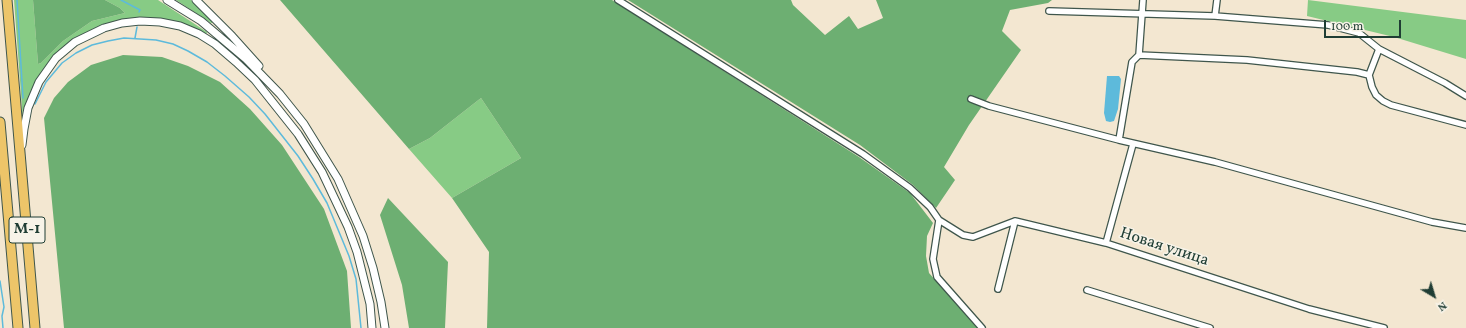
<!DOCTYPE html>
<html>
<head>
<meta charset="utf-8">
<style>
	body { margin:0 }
	#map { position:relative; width:1466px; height:328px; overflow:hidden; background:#f3e7d1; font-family:Vollkorn,serif }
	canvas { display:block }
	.north { position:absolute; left:1414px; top:276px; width:40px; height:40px; -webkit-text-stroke:3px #f7f3e8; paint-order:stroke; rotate:142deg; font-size:11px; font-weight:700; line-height:16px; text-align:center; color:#1f3d34 }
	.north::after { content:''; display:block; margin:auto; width:14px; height:18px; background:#1f3d34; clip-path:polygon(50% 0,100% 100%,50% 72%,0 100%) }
	.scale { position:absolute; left:1324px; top:20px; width:77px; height:18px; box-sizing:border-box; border:2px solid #1f3d34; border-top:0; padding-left:5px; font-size:12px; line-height:14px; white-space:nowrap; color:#1f3d34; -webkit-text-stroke:3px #f7f3e8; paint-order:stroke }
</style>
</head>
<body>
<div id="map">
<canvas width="1466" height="328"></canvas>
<div class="north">N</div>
<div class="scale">100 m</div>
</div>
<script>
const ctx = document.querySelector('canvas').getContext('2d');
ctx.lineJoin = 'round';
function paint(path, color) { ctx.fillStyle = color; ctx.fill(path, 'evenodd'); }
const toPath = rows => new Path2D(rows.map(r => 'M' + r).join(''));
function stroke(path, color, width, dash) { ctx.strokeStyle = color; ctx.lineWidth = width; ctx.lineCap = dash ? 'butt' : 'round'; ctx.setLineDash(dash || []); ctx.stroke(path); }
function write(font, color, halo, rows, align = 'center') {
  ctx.font = font + ' Vollkorn,serif'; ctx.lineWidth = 3; ctx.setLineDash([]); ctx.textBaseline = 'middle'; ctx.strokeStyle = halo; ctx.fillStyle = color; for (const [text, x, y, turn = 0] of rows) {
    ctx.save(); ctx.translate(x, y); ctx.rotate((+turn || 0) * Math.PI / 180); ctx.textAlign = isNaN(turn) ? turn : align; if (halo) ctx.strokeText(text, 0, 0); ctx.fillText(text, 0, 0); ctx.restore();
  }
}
paint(toPath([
	[14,0,33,0,38,64,41,63,63,41,92,21,125,13,120,8,105,0,158,0,207,32,206,35,181,24,121,20,54,56,23,121],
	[176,0,191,0,212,21,212,23,211,23],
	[1308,0,1466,20,1466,59,1394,37,1307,16],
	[481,98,521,158,452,198,409,149,430,138]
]), '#87cb85');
paint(toPath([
	[33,0,105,0,120,8,125,13,92,21,63,41,41,63,38,64],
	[280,0,612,0,859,157,910,193,933,223,927,236,926,256,929,273,978,328,487,328,489,252,452,198,521,158,481,98,430,138,409,149],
	[628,0,791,0,793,5,825,35,849,16,858,29,883,18,876,0,1052,0,1048,3,1010,10,1002,31,1021,50,969,125,944,167,955,180,936,208,913,185,860,145],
	[123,55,162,57,188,66,220,82,250,109,282,145,324,209,347,271,351,328,64,328,44,118,54,98,68,82,91,65],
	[388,198,448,262,445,328,409,328,402,285,380,215]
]), '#6daf72');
paint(toPath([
	[1107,76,1119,76,1121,79,1118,109,1114,121,1110,122,1106,121,1104,113]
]), '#5dbadb');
stroke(toPath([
	[17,0,23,98],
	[121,0,140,10,139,12],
	[135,38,137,27],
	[35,104,46,82,62,63,76,53,92,45,108,41,124,38,156,40,173,44,188,51,207,62,225,76,249,97,265,114,298,156,313,179,327,203,349,256,356,279,361,328],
	[0,281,4,307,2,316,3,328]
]), '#5dbadb', 1.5);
const minor = toPath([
	[618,0,863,154,910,188,930,207,939,220,933,259,937,277,982,328],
	[1049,11,1215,16,1328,25,1359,33,1379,49,1445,83,1466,96],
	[1215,16,1217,0],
	[1139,55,1247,60,1357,72,1369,75,1372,87,1376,95,1383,101,1391,105,1466,125],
	[1369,75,1379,49],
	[971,99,989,106,1119,140,1215,162,1432,222,1466,228],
	[1119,140,1132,62,1139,55,1143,0],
	[939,220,963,235,973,237,1015,221,1106,243,1309,309,1384,328],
	[1106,243,1133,144],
	[998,289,1015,221],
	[1087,290,1210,328]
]);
const tertiary = toPath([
	[167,0,201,21,246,59,280,94,304,124,338,179,363,236,373,268,381,302,385,328],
	[196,0,232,36,259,66],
	[22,145,24,129,28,108,39,82,56,58,75,42,104,28,122,23,140,21,160,22,180,26,199,34,215,44,236,62,255,80,298,134,322,172,348,227,357,252,370,304,372,328]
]);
const trunk = toPath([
	[7,0,35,328],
	[0,122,18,328]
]);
stroke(minor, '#3f564c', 8);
stroke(tertiary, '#3f564c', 9);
stroke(trunk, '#3f564c', 11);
stroke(minor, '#fff', 5.5);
stroke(tertiary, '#fff', 7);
stroke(trunk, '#edc569', 9);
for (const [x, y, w] of [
	[27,230,36]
]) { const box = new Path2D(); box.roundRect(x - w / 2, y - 13, w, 26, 3); ctx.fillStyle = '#f7f3e8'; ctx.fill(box); stroke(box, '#1f3d34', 1); }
write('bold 15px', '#1f3d34', null, [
	["М-1",27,230]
]);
write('16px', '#1f3d34', '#f7f3e8', [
	["Новая улица",1164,248,18]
]);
</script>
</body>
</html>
